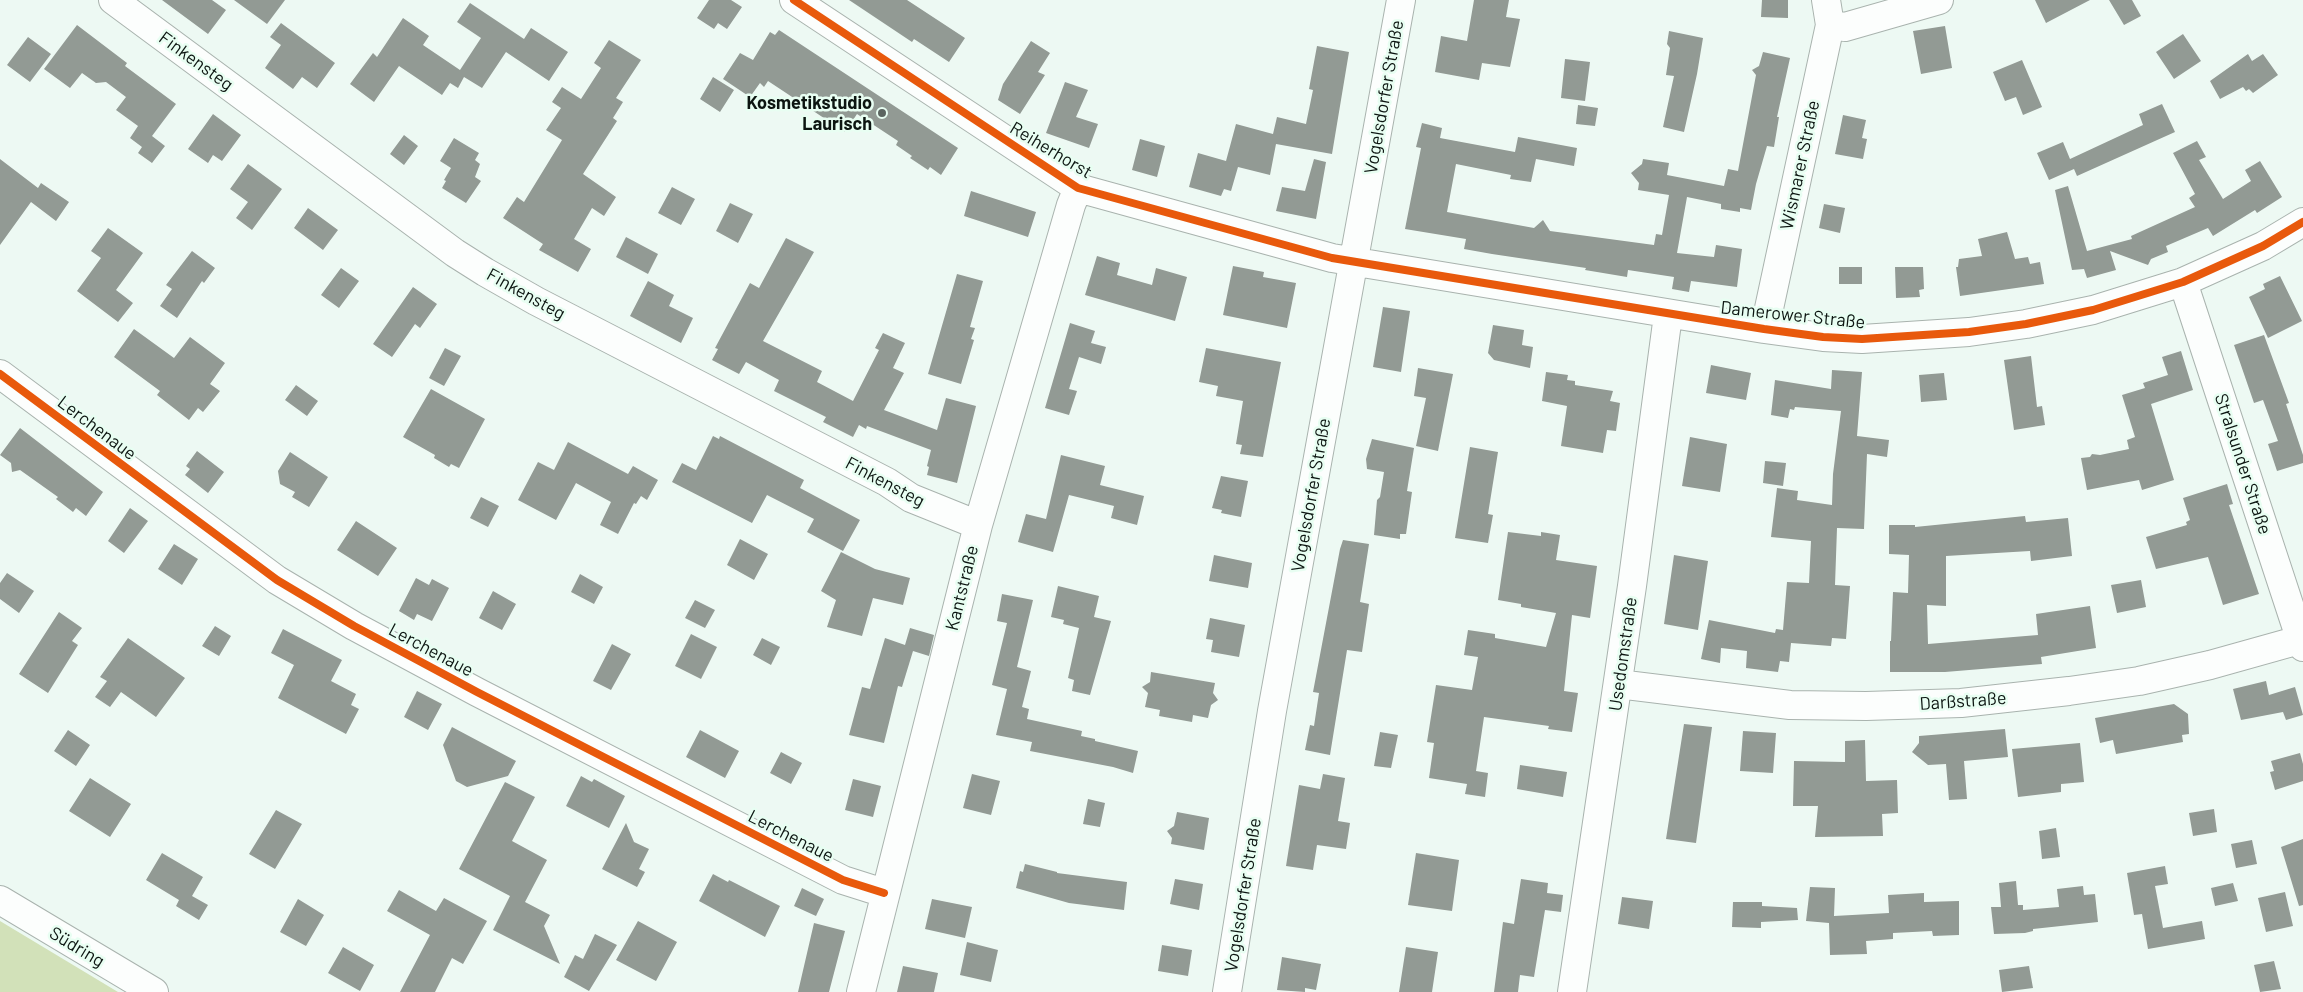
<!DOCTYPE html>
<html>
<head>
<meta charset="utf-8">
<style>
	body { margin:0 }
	canvas { display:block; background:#edf9f3 }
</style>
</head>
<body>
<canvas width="2303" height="992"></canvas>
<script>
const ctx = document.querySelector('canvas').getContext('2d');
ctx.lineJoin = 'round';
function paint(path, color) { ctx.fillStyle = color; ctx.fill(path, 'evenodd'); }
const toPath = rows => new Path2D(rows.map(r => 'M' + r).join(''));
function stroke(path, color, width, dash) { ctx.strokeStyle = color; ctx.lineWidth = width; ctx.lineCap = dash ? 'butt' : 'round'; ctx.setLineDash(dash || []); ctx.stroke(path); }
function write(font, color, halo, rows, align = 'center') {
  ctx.font = font + ' Barlow,sans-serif'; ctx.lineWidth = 5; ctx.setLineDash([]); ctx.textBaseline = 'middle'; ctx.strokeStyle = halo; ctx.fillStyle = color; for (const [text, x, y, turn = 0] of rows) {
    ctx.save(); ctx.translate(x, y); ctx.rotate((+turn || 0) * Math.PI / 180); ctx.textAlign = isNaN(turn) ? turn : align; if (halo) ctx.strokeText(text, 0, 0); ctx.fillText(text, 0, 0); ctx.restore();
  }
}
paint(toPath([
	[0,921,118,992,0,992]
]), '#d2e1b9');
paint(toPath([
	[162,0,212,0,226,10,208,34],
	[234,0,285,0,267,24],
	[709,0,731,0,742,7,727,29,718,23,714,29,697,18],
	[849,0,907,0,965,38,949,62,914,39,912,42],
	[1474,0,1509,0,1506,17,1520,19,1510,67,1482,63,1479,80,1435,72,1441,36,1467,41],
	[1762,0,1788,0,1788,18,1761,17],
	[2035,0,2090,0,2046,23],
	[2109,0,2132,0,2141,16,2124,25],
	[470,3,524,39,531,28,568,52,549,81,506,52,482,88,464,77,458,88,450,83,442,95,399,66,374,102,350,84,373,53,377,57,403,18,429,36,423,45,460,70,481,38,457,22],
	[281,23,335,63,317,88,302,77,293,89,265,68,281,45,270,37],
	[77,25,127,63,125,66,176,104,152,136,165,146,152,163,138,153,142,147,130,138,138,126,116,110,126,97,106,82,96,83,82,73,70,88,44,69],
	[1945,26,1952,68,1921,74,1913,31],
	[779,30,958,148,941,175,930,167,928,170,910,158,912,156,896,145,898,141,857,114,845,132,768,81,764,87,760,83,750,97,723,79,740,53,753,60,770,32,775,35],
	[1669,31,1703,38,1697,74,1684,132,1663,127,1674,76,1666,75,1670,48,1667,44],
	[2183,34,2201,61,2174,79,2156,52],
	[28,37,51,54,30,82,7,65],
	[609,40,641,60,616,98,623,102,613,118,617,121,583,174,616,197,604,216,592,208,574,239,591,249,578,272,539,250,543,244,503,218,517,197,524,202,562,140,546,130,561,108,552,102,562,87,581,99,601,68,594,63],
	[1031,41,1050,53,1038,72,1045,75,1020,114,998,100,1003,84],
	[1317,46,1349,52,1332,154,1276,144,1270,175,1238,167,1231,191,1224,189,1221,196,1189,187,1198,153,1226,161,1236,124,1273,134,1277,117,1306,124,1313,90,1309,89],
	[1763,52,1790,58,1777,117,1779,117,1774,147,1767,146,1756,184,1751,210,1740,208,1740,212,1721,209,1721,204,1687,197,1677,253,1714,257,1716,245,1742,249,1737,287,1691,281,1689,292,1672,289,1674,277,1628,270,1627,277,1585,270,1586,268,1492,254,1464,249,1466,239,1405,229,1421,148,1416,147,1422,123,1442,128,1440,138,1515,152,1518,137,1577,148,1574,166,1536,159,1531,182,1510,179,1511,175,1456,164,1447,212,1534,228,1543,220,1550,231,1654,245,1656,234,1662,235,1669,195,1638,190,1639,183,1631,173,1642,164,1643,159,1669,163,1667,175,1724,186,1728,169,1738,171,1756,75,1752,70,1759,66],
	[2248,54,2252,61,2263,54,2278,75,2253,93,2249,89,2246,91,2243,87,2220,99,2210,81],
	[1565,59,1590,62,1585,101,1561,98],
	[2022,60,2042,107,2023,115,2016,97,2005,101,1993,72],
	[713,77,734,90,720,112,700,99],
	[1065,82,1088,90,1076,117,1098,124,1089,148,1046,133],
	[2162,104,2175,132,2077,176,2074,169,2049,180,2037,153,2063,142,2070,159,2143,125,2139,114],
	[1578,105,1598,108,1595,126,1576,124],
	[213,114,241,135,222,161,213,155,208,163,188,149],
	[1843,115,1866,120,1862,138,1867,139,1863,159,1835,154],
	[404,135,418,146,404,165,390,154],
	[454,138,479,153,475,160,480,164,475,177,481,181,466,203,442,188,446,181,444,180,451,168,440,161],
	[1140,139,1165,146,1157,177,1132,170],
	[2197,141,2206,157,2199,160,2223,199,2251,181,2245,170,2260,161,2282,197,2257,213,2255,210,2213,236,2208,228,2166,246,2168,252,2151,259,2148,265,2110,251,2116,270,2087,278,2084,269,2072,270,2055,190,2068,186,2087,251,2132,239,2131,236,2195,207,2189,198,2195,194,2173,153],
	[0,159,38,188,41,183,69,202,56,221,31,202,0,245],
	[1314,159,1326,162,1316,219,1276,211,1282,187,1305,191],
	[248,164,282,189,252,230,236,218,248,202,230,189],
	[672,187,695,199,681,225,658,213],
	[971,191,1036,212,1028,237,964,216],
	[730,203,753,214,738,243,716,231],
	[1824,204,1845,208,1840,233,1819,228],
	[308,208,338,230,323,250,294,228],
	[108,228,143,253,116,290,133,303,118,322,77,291,101,258,91,251],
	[2007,232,2015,259,2028,257,2030,264,2040,262,2044,284,1960,296,1956,267,1958,267,1959,259,1982,256,1978,239],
	[626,237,658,254,648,274,616,257],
	[786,238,814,252,763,341,822,371,817,382,853,401,879,350,875,348,883,333,905,343,893,368,904,373,884,410,937,430,946,398,976,406,957,483,927,475,929,467,927,466,931,450,867,426,866,429,859,425,853,437,823,422,826,417,774,391,779,380,746,362,739,374,712,360,718,349,715,348,750,283,759,288],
	[192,251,215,268,204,283,202,281,177,318,160,306,172,289,166,285],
	[1097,256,1120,263,1117,275,1152,285,1156,268,1187,277,1175,321,1085,295],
	[1233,266,1264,272,1263,277,1296,283,1287,328,1223,315],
	[1839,267,1862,267,1862,284,1839,284],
	[1895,267,1923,267,1924,289,1919,290,1920,297,1896,298],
	[341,268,359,281,339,308,321,295],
	[957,274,983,281,970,327,975,328,971,339,974,340,961,384,928,374],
	[2280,276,2302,321,2268,338,2249,297,2265,289,2263,284],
	[648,281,674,295,669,306,693,318,681,343,630,316],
	[413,287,437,304,420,328,415,324,392,357,373,344],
	[1383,307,1410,311,1401,372,1373,367],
	[1070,323,1095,331,1091,343,1106,347,1101,364,1079,357,1069,389,1077,391,1069,415,1045,408],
	[1493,325,1524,330,1522,345,1533,347,1530,368,1494,360,1488,353],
	[134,329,174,358,190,337,225,363,210,384,220,391,203,412,198,408,189,420,157,395,160,391,114,357],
	[2264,335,2289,403,2286,404,2303,455,2303,463,2277,471,2268,444,2278,441,2263,400,2254,403,2234,345],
	[445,348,461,356,444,386,429,378],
	[1206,348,1281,362,1263,457,1240,454,1242,445,1236,444,1243,401,1216,396,1218,386,1199,382],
	[2181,351,2193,390,2151,404,2174,480,2142,490,2139,480,2087,490,2081,458,2090,457,2092,454,2100,455,2129,449,2127,440,2135,437,2122,395,2145,388,2143,383,2168,375,2162,357],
	[2031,356,2037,407,2042,406,2045,425,2014,430,2004,360],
	[1711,365,1751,373,1746,400,1706,393],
	[1418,368,1453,374,1438,451,1416,446,1426,398,1414,396],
	[1832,370,1862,372,1857,436,1889,440,1887,457,1867,454,1864,529,1837,528,1835,585,1850,586,1846,639,1832,638,1831,646,1791,643,1789,662,1780,661,1778,672,1746,668,1747,651,1721,648,1720,663,1701,659,1709,620,1775,633,1776,629,1783,630,1787,582,1809,583,1811,541,1771,537,1777,488,1798,491,1797,500,1832,505,1833,474,1841,411,1795,407,1794,410,1790,409,1788,418,1771,415,1775,380,1831,389],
	[1546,372,1568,375,1567,380,1575,381,1575,385,1613,391,1610,401,1620,403,1616,431,1607,430,1603,453,1561,446,1567,406,1542,401],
	[1944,373,1947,400,1921,402,1919,375],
	[296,385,318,401,307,416,285,400],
	[431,389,485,419,459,468,451,464,449,467,434,458,435,455,403,437],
	[20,428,103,492,86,516,76,508,73,512,56,499,58,497,20,470,12,472,11,463,0,455],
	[713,436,719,439,720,436,804,480,800,488,860,520,843,551,807,532,814,519,767,495,752,523,672,482,682,463,696,470],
	[1690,437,1727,444,1720,492,1682,486],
	[1372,439,1414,448,1407,491,1412,492,1406,534,1400,534,1400,539,1374,535,1377,500,1380,497,1384,472,1367,469,1366,459],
	[568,442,628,474,633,466,658,480,647,500,641,496,636,504,634,503,618,534,600,525,611,502,576,483,556,520,518,500,538,462,554,470],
	[1470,447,1498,452,1488,514,1493,515,1488,543,1455,538],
	[197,451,224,472,208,493,185,475,190,469,186,466],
	[290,452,328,477,309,507,292,497,295,492,280,484,278,471],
	[1061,455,1105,466,1100,485,1144,496,1137,525,1111,518,1114,506,1069,495,1053,552,1018,542,1026,514,1046,519],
	[1765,461,1786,463,1783,486,1763,483],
	[1221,476,1248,481,1241,517,1221,513,1222,510,1212,508],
	[2227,484,2233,504,2229,505,2259,594,2223,605,2208,557,2156,569,2146,537,2187,525,2186,522,2190,520,2183,498],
	[481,497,499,506,488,527,470,518],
	[130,508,148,521,124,553,108,541],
	[2025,516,2026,522,2068,518,2072,556,2031,561,2030,551,1946,556,1946,606,1927,605,1928,644,2038,635,2036,614,2090,606,2096,648,2041,657,2042,664,1945,672,1890,672,1890,641,1891,641,1893,592,1908,593,1909,555,1889,554,1889,525,1915,525,1915,527],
	[356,521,397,548,378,576,337,550],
	[1508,532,1541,536,1541,532,1560,535,1556,560,1597,566,1590,618,1572,615,1564,691,1578,693,1572,732,1548,729,1549,726,1484,717,1476,771,1488,773,1485,797,1465,794,1467,784,1429,778,1434,743,1427,742,1436,685,1472,690,1478,657,1464,655,1468,630,1495,634,1495,638,1546,647,1556,613,1521,607,1521,604,1498,600],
	[740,539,768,554,754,580,727,565],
	[1343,540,1369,544,1360,602,1369,604,1362,652,1347,650,1330,755,1305,750,1310,725,1314,726,1319,693,1313,692,1340,549],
	[174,544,198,559,182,585,158,569],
	[841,552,875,569,910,578,903,605,873,598,862,636,827,627,836,600,821,591],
	[1214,555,1252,563,1248,588,1209,581],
	[1674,555,1708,561,1698,630,1664,624],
	[7,573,34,591,19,613,0,599,0,583],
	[580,574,603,587,594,604,571,592],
	[416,578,429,585,432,579,449,588,432,621,417,614,414,620,399,611],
	[2141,580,2146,607,2117,613,2111,585],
	[1058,586,1099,596,1094,617,1111,621,1090,695,1072,691,1074,680,1068,678,1079,628,1063,624,1064,620,1051,617],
	[493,591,516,604,502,630,479,618],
	[1002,594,1033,600,1017,667,1031,671,1022,707,1029,709,1027,719,1082,731,1081,736,1095,739,1095,741,1138,751,1133,773,1113,767,1030,751,1032,742,996,735,1007,689,992,685,1007,623,997,621],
	[695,600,715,610,705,628,685,618],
	[59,612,82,628,72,641,78,645,48,693,19,674],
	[1210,618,1245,625,1239,657,1211,652,1213,640,1206,639],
	[215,626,231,636,219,656,202,646],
	[910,628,934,635,929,656,913,651,902,687,898,686,884,743,849,735,862,687,870,689,885,638,905,645],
	[283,629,342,660,331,681,356,694,351,705,359,709,346,734,278,698,294,665,271,653],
	[691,634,717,647,701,679,675,666],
	[128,638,185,678,156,717,121,692,110,707,95,697,107,681,100,677],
	[762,638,780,647,771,665,753,655],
	[612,644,631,654,611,690,593,681],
	[1151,672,1215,683,1213,693,1218,700,1211,705,1208,718,1193,715,1192,722,1159,716,1160,710,1145,707,1148,693,1142,687,1150,682],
	[2266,681,2269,695,2295,687,2303,715,2286,720,2283,712,2241,720,2233,689],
	[417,691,442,704,428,730,404,717],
	[2174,704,2188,714,2189,734,2182,735,2183,742,2116,754,2113,740,2100,743,2095,718],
	[1684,724,1712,727,1696,843,1666,839],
	[452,727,516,761,508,776,467,787,456,781,443,745],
	[2005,729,2008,757,1964,761,1967,799,1949,800,1946,764,1928,765,1912,752,1919,743,1919,736],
	[68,730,90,745,76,766,54,751],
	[700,730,739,751,725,778,686,757],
	[1743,731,1776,733,1773,773,1740,771],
	[1380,732,1398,735,1391,768,1374,766],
	[1865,740,1866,781,1897,780,1898,813,1882,814,1883,836,1815,837,1818,806,1793,806,1794,761,1845,762,1845,741],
	[2080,743,2084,782,2061,784,2061,792,2018,797,2012,749],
	[781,752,802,763,791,784,770,773],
	[2300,753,2303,764,2303,781,2275,790,2270,772,2274,771,2271,761],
	[1520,765,1567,772,1563,797,1517,789],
	[972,774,1000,781,991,815,963,808],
	[1323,774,1345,778,1338,821,1350,823,1346,849,1317,845,1313,870,1286,866,1299,785,1320,789],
	[581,776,592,782,594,779,625,796,609,828,566,806],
	[90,778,131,804,110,837,69,811],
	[853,779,881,786,873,817,845,810],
	[505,782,535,797,512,841,547,860,525,902,550,915,544,926,560,964,493,930,510,896,459,869],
	[1088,799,1105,803,1100,827,1083,824],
	[2214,809,2217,832,2193,836,2189,813],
	[276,810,302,824,275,869,249,854],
	[1177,812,1209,818,1204,850,1171,844,1172,838,1167,831,1174,826],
	[626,823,634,842,649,849,639,869,645,872,637,887,602,869],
	[2056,828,2060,857,2042,859,2039,831],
	[2303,839,2303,905,2299,906,2281,847],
	[2252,840,2257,864,2236,868,2231,844],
	[162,853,203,877,192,896,208,905,199,920,176,906,179,900,146,880],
	[1416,853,1459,860,1452,911,1408,905],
	[1025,864,1057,872,1057,873,1127,882,1124,910,1069,903,1016,888,1020,871,1023,872],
	[2165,866,2168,884,2155,886,2163,928,2202,921,2205,939,2148,949,2142,914,2134,915,2127,873],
	[713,874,728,882,729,880,780,906,765,937,699,901],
	[1175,879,1203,884,1199,910,1170,904],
	[1521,879,1548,883,1547,893,1563,895,1561,912,1545,910,1534,977,1520,975,1518,992,1494,992,1503,922,1514,924],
	[2016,881,2018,905,2023,905,2023,910,2059,907,2057,889,2083,886,2084,895,2095,894,2098,922,2033,929,2033,931,2025,933,1994,934,1991,907,2001,907,1999,883],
	[2233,883,2238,901,2215,906,2211,888],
	[1810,887,1835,888,1834,916,1889,913,1888,895,1924,893,1924,902,1959,901,1959,935,1933,936,1932,931,1893,933,1893,939,1866,941,1867,954,1830,955,1829,923,1806,921],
	[802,888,824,899,816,916,794,906],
	[399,890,436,911,444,898,487,921,463,964,452,958,435,992,400,992,430,935,387,911],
	[2285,892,2293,926,2266,932,2258,898],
	[1622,897,1653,901,1649,929,1618,924],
	[298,899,324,915,306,946,280,932],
	[932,899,972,907,965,938,925,929],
	[1733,902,1762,902,1762,906,1797,908,1798,920,1761,922,1761,928,1732,927],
	[638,921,677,942,656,981,616,960],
	[814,923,845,931,829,992,798,992],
	[595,934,617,945,589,991,564,977,575,955,583,959],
	[967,942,998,950,991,982,960,975],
	[1162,945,1192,950,1188,976,1158,971],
	[343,947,374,965,360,991,328,973],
	[1406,947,1438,952,1432,992,1399,992],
	[1282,957,1321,964,1316,990,1305,988,1305,992,1277,990],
	[2274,961,2281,989,2260,992,2254,965],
	[903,966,938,973,934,992,897,992],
	[2029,966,2033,988,2002,992,1999,970]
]), '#929a94');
const minor = toPath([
	[113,0,455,253,485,272,536,301,887,482,911,498,978,525],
	[794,0,1078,188,1332,258,1764,329,1823,337,1862,339,1969,332,2026,324,2093,310,2183,282,2263,246,2303,222],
	[1830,25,1845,27,1939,0],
	[2183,282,2303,647],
	[1766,329,1768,313,1830,25,1826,0],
	[0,374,277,580,354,626,477,692,843,880,884,893],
	[1618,684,1790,705,1866,706,1961,703,2069,691,2139,681,2210,665,2303,639],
	[0,900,154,992],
	[861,992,978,525,1071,205,1078,188],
	[1227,992,1272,711,1401,0],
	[1572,992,1632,586,1668,315]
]);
stroke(minor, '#a9b3ae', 30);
stroke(minor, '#fcfefd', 28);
stroke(toPath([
	[794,0,1078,188,1332,258,1764,329,1823,337,1862,339,1969,332,2026,324,2093,310,2183,282,2263,246,2303,222],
	[0,374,277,580,354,626,477,692,843,880,884,893]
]), '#e8590c', 8);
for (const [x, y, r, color] of [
	[882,113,5,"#5b6560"]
]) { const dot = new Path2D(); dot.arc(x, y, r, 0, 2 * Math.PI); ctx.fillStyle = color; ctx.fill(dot); stroke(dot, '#e8fef2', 2); }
write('18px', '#0c1511', '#e8fef2', [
	["Finkensteg",196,61,36],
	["Vogelsdorfer Straße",1384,97,-80],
	["Reiherhorst",1051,150,31],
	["Wismarer Straße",1800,165,-78],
	["Finkensteg",526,294,29],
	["Damerower Straße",1793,315,6],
	["Lerchenaue",97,428,37],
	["Stralsunder Straße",2243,464,72],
	["Finkensteg",885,482,28],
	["Vogelsdorfer Straße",1311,495,-80],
	["Kantstraße",962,588,-76],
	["Lerchenaue",431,650,28],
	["Usedomstraße",1623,654,-82],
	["Darßstraße",1963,701,-4],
	["Lerchenaue",791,836,27],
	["Vogelsdorfer Straße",1243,895,-81],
	["Südring",77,947,31]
]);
write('bold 18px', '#0c1511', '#e8fef2', [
	["Kosmetikstudio",872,103],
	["Laurisch",872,124]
], 'right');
</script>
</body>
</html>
